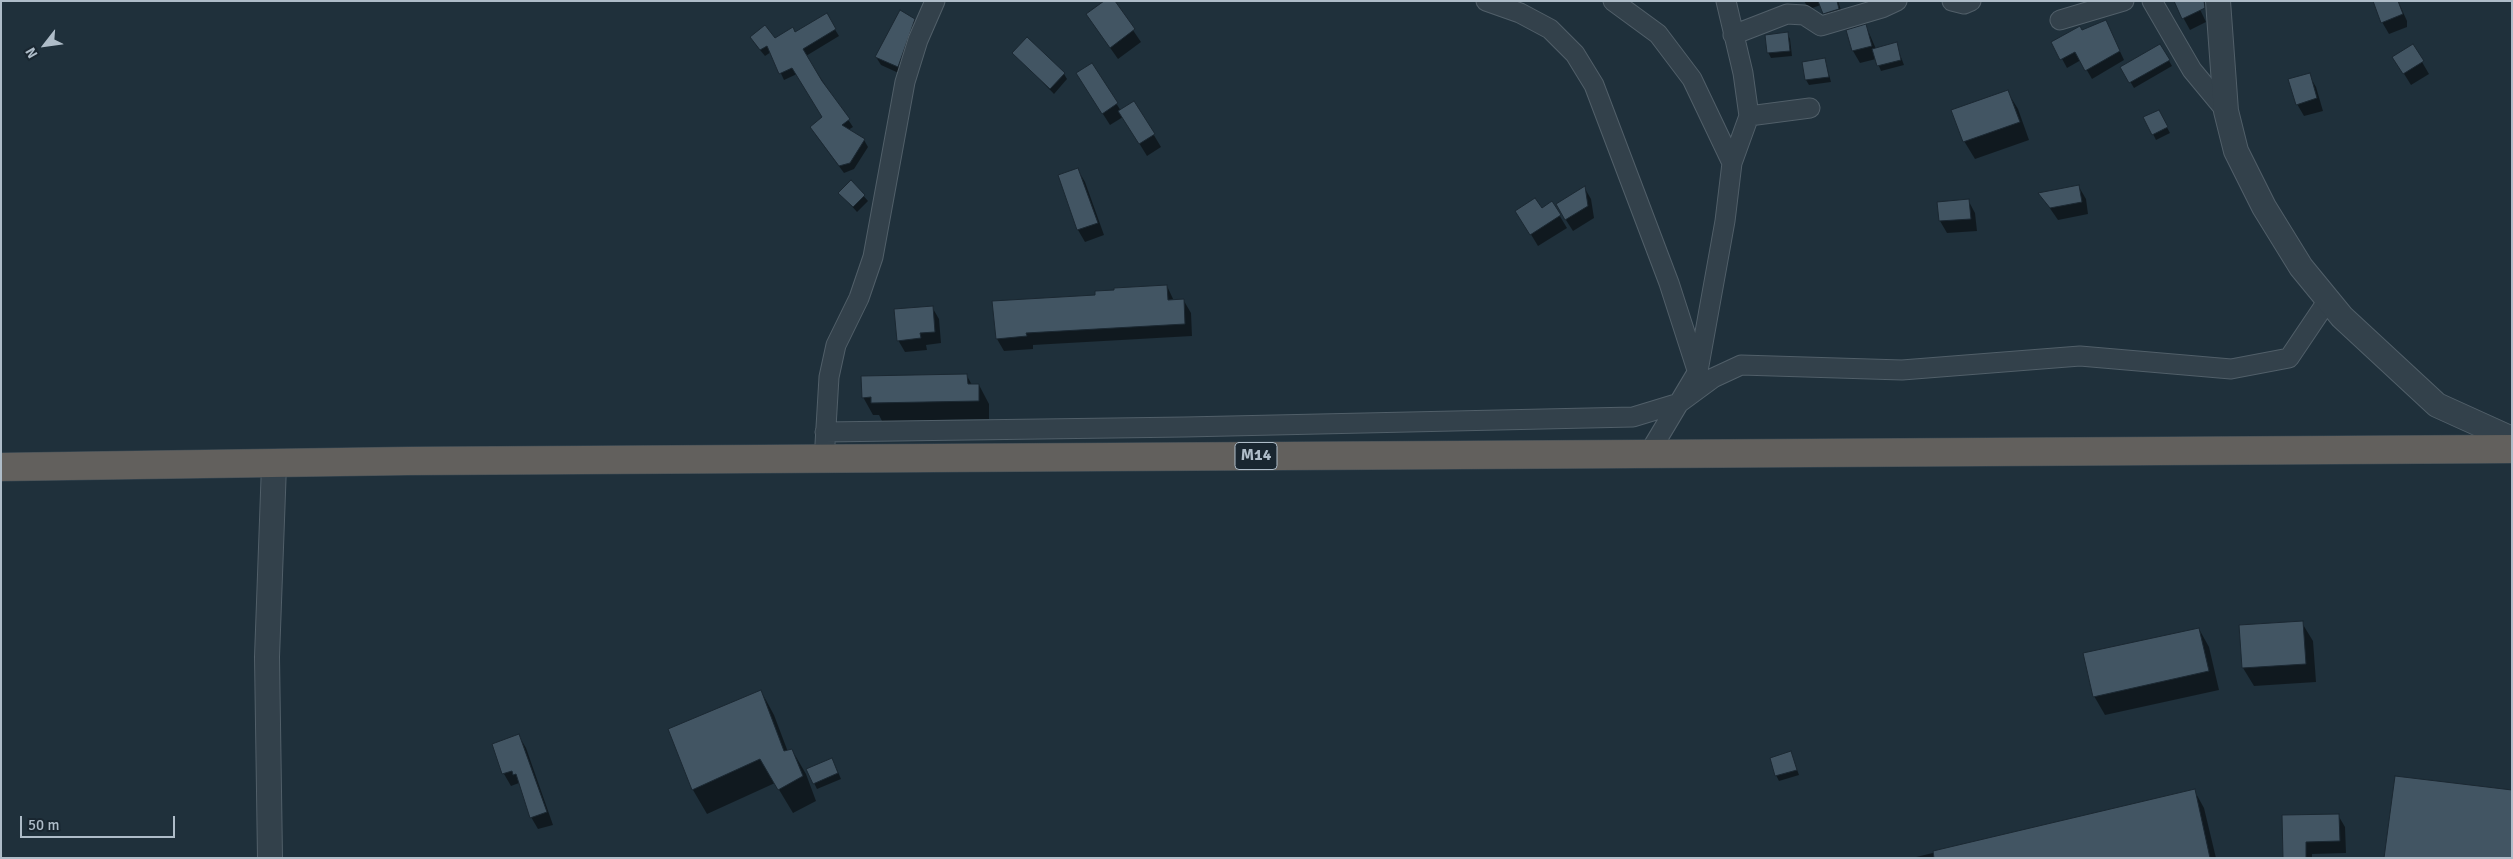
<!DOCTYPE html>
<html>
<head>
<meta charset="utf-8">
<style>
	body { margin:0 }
	#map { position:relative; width:2513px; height:859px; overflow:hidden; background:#1f303b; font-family:Signika,sans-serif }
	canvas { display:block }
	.frame { position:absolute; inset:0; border:2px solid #aebcc8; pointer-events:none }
	.north { position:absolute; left:20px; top:20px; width:50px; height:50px; -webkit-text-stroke:4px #192630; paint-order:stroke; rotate:240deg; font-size:14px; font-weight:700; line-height:20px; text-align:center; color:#aebcc8 }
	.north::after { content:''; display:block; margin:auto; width:18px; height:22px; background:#aebcc8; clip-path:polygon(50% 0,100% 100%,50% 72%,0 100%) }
	.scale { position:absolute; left:20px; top:816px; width:155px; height:22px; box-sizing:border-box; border:2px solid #aebcc8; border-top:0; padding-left:6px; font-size:15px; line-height:18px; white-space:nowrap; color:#aebcc8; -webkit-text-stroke:4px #192630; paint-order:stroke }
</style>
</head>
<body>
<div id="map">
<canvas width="2513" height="859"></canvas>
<div class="frame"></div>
<div class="north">N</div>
<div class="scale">50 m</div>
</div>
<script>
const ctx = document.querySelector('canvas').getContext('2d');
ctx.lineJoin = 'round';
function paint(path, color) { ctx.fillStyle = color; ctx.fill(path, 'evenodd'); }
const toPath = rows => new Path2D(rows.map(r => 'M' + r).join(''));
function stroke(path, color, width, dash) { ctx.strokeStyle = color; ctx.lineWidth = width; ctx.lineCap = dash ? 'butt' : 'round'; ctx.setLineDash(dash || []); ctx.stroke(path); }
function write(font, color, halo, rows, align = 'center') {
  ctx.font = font + ' Signika,sans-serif'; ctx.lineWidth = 5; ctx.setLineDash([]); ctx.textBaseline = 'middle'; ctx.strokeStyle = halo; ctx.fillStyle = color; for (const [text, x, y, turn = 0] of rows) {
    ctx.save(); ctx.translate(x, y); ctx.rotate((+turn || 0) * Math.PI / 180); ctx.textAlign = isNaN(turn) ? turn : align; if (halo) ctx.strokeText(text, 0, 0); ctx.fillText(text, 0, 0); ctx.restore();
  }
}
paint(toPath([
	[1113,1,1141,42,1118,59,1087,15],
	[1804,1,1838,1,1844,20,1830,24,1821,5,1809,9],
	[2174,1,2196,1,2206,22,2190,30],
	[2398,1,2407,21,2407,27,2389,34,2382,22],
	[826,15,839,36,806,56,853,127,848,130,864,140,868,147,854,169,844,173,815,134,824,118,797,74,784,80,771,52,765,56,755,44,795,34],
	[914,19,919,28,903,75,881,65,876,57],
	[1866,26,1876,49,1896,44,1904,65,1881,71,1876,59,1860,63,1853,51,1848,31],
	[2110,30,2124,60,2092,79,2081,60,2067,68,2053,42,2082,31],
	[1787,33,1790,39,1792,56,1771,58,1768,52],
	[2160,45,2172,66,2134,88,2122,68],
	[1014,53,1064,74,1067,79,1054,94],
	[1825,60,1831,82,1809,85,1806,80],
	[2422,62,2429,74,2411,85,2401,69],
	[1092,65,1121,111,1134,102,1161,147,1147,156,1123,117,1110,125,1085,86],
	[2309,75,2316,87,2323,111,2304,116,2297,104],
	[2007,91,2018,109,2029,140,1975,159,1964,141],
	[2158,111,2170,133,2156,140,2145,118],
	[1078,170,1085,182,1104,235,1085,242,1078,230],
	[851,182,868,201,857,212,840,193],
	[1584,187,1591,199,1594,218,1573,231,1564,217],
	[2079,187,2086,199,2088,214,2058,220,2040,194],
	[1968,200,1975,213,1977,231,1947,233,1940,221,1939,203],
	[1552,203,1567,228,1538,246,1524,223],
	[1167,286,1174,301,1184,301,1191,313,1192,336,1033,345,1033,349,1004,351,997,339,1096,296],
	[932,307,939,319,941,343,926,345,927,350,905,352,898,340],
	[967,376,972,385,979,385,989,404,989,419,882,421,879,415,873,415,863,397],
	[2302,623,2313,641,2316,682,2254,686,2243,668],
	[2199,629,2209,647,2219,690,2105,715,2094,696],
	[761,691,774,715,788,752,792,750,806,774,816,801,793,813,775,783,707,814,693,790,669,730],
	[519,736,526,748,553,825,538,829,531,817,519,783,511,786,504,774,494,744],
	[1791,753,1799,775,1779,781,1776,775],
	[835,765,841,779,817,789,814,783],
	[2194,790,2204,808,2216,858,1912,858],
	[2338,815,2345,827,2346,853,2312,854,2312,858,2285,858]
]), '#0007');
const building = toPath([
	[1104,1,1115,1,1135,29,1110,48,1086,14,1104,1],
	[1818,1,1837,1,1839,9,1823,14,1818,1],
	[2174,1,2204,1,2205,8,2182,19,2174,1],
	[2373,1,2398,1,2403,14,2381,23,2373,1],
	[900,10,915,19,898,67,875,57,900,10],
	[827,13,836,29,803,49,822,81,850,119,842,125,865,139,850,163,839,166,810,127,822,117,792,68,779,74,767,46,760,50,750,37,765,25,775,38,793,27,795,32,827,13],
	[2106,20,2120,51,2085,71,2075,52,2060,60,2051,42,2080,26,2082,30,2106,20],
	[1866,24,1872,46,1852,51,1846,30,1866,24],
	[1788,32,1790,51,1767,53,1765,35,1788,32],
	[1027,37,1065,73,1050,89,1012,53,1027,37],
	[1897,42,1901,60,1877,66,1872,49,1897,42],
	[2160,44,2170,60,2129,83,2120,67,2160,44],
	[2413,44,2424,61,2403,74,2392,57,2413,44],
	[1825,58,1829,77,1805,80,1802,62,1825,58],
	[1092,63,1118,103,1102,114,1076,73,1092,63],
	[2310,73,2317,98,2296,105,2288,79,2310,73],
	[2008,90,2020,122,1963,142,1951,110,2008,90],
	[1134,101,1155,134,1139,144,1118,111,1134,101],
	[2159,110,2168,127,2152,135,2143,117,2159,110],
	[1078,168,1098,223,1077,230,1058,175,1078,168],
	[851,180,865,195,853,207,838,193,851,180],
	[2079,185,2082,202,2050,208,2038,193,2079,185],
	[1585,186,1588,206,1565,220,1556,204,1585,186],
	[1535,198,1542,208,1552,201,1561,215,1530,235,1515,211,1535,198],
	[1969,199,1971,219,1939,221,1937,202,1969,199],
	[1167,285,1168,300,1184,299,1185,324,1026,333,1027,336,996,339,992,301,1095,295,1095,291,1114,290,1114,288,1167,285],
	[933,306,935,332,920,333,921,338,897,341,894,309,933,306],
	[967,374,968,384,979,384,979,401,871,403,871,397,862,398,861,376,967,374],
	[2303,621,2306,664,2242,668,2239,625,2303,621],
	[2199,628,2209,671,2093,697,2083,653,2199,628],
	[761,690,784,751,792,749,803,776,778,790,760,759,692,790,668,729,761,690],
	[519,734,547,812,530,818,516,774,513,775,512,771,502,774,492,744,519,734],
	[1791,751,1797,770,1775,776,1770,758,1791,751],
	[832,758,838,773,813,784,806,769,832,758],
	[2395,776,2512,790,2512,858,2384,858,2395,776],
	[2195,789,2210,858,1934,858,1933,851,2195,789],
	[2339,814,2340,841,2306,842,2306,858,2283,858,2282,815,2339,814]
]);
paint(building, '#425563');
stroke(building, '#1b2832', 1);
const minor = toPath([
	[1486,1,1520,13,1550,29,1575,54,1594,85,1669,283,1697,370],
	[1613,1,1658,34,1692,79,1732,163],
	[1952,1,1964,4,1971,1],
	[2152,1,2192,70,2226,111],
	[2060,20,2124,1],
	[1733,35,1787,14,1804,15,1821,26,1882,8,1897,1],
	[1749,116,1810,108],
	[825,432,1185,427,1633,417,1679,403,1713,378,1741,365,1902,370,2080,356,2231,369,2289,358,2328,300],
	[825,444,829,377,836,345,859,298,873,257,905,82,918,40,935,1],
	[1649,453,1698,371,1725,221,1732,163,1749,116,1743,73,1726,1]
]);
const tertiary = toPath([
	[2218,1,2226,111,2236,151,2264,207,2301,267,2342,317,2437,405,2512,439],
	[270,858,267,657,274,465]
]);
const trunk = toPath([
	[1,467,408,461,2512,449]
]);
stroke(minor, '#515f69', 21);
stroke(tertiary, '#515f69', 26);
stroke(trunk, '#3e4c56', 29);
stroke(minor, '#33414b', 19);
stroke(tertiary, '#33414b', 24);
stroke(trunk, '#62605d', 28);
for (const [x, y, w] of [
	[1256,456,42]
]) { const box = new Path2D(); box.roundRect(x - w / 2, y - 13.5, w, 27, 4); ctx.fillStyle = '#192630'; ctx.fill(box); stroke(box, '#aebcc8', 1); }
write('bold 16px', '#aebcc8', null, [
	["M14",1256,456]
]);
</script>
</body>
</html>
